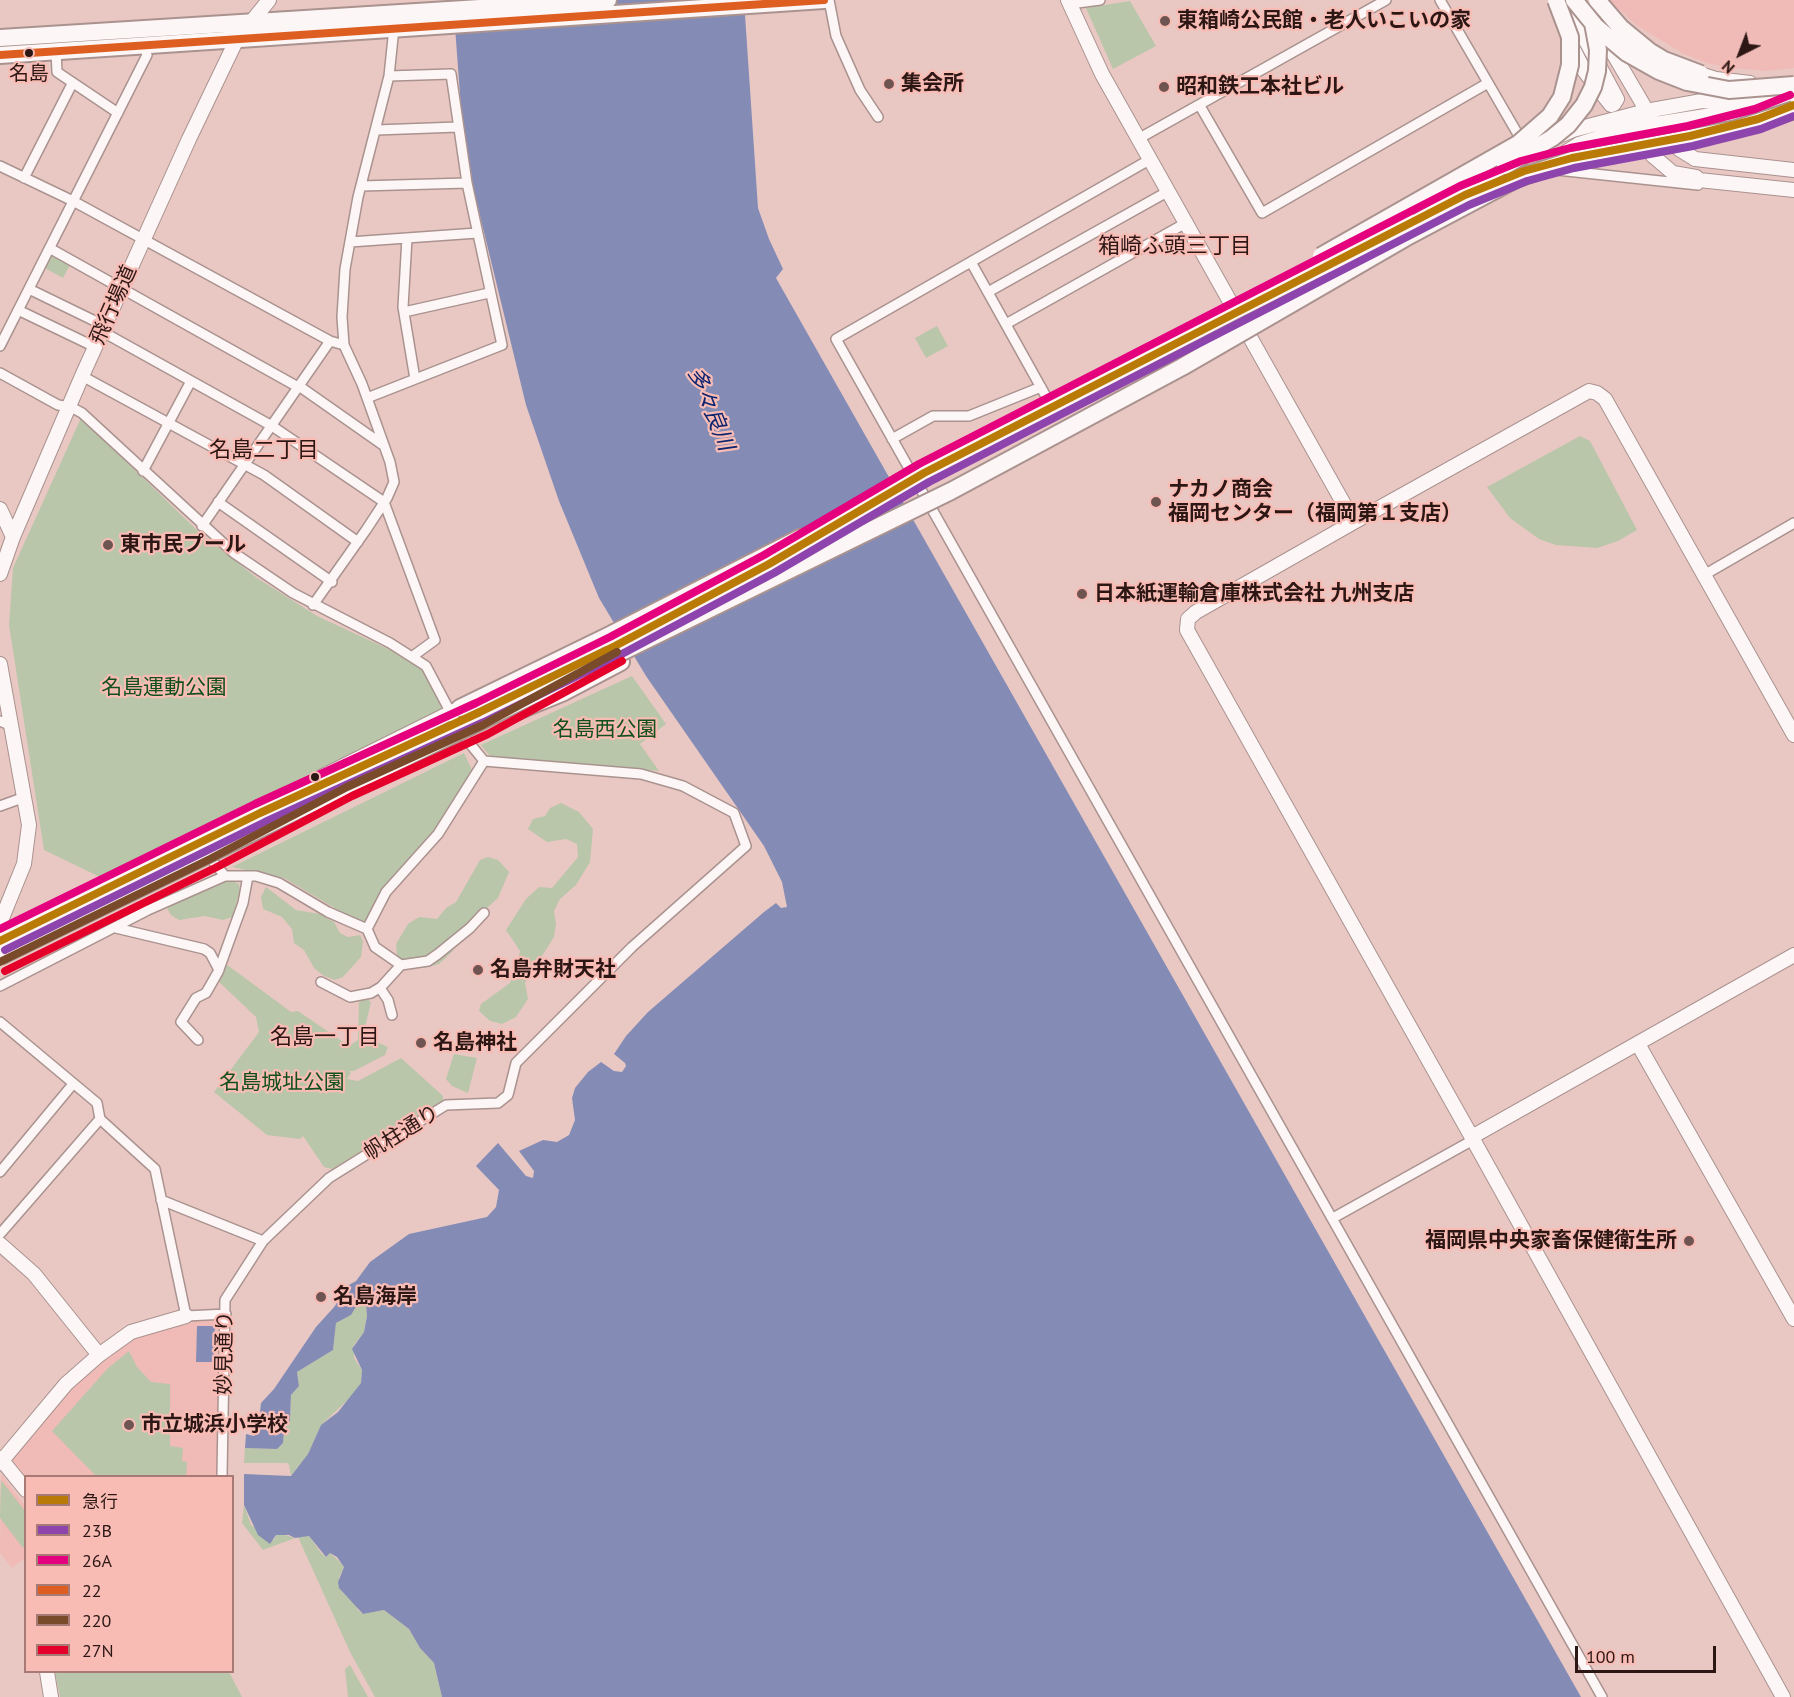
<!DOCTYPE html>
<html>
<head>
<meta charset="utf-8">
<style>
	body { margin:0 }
	#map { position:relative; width:1794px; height:1697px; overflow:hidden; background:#e9c8c4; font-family:"PT Sans","Noto Sans JP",sans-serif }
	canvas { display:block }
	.legend { position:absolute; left:24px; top:1475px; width:210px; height:198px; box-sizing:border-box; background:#f8bcb5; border:2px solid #a77a75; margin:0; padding:8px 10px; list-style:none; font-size:18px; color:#2d1715 }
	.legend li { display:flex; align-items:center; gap:12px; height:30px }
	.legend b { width:30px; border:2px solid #a77a75 }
	.north { position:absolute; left:1710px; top:24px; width:60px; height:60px; -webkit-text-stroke:4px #f8bcb5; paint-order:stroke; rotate:222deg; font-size:16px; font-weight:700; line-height:24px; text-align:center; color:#2d1715 }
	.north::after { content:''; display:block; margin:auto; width:21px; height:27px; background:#2d1715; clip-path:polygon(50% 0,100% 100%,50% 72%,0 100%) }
	.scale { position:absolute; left:1575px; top:1646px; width:141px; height:27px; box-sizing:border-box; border:3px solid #2d1715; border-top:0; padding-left:8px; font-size:18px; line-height:21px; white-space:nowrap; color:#2d1715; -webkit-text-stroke:4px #f8bcb5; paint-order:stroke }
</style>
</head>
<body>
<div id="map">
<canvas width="1794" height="1697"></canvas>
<ul class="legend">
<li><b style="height:8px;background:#ba7b06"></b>急行</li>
<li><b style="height:8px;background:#8e44ad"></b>23B</li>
<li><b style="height:8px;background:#e5007d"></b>26A</li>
<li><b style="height:8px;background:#de5d21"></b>22</li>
<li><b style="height:8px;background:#7a4b2a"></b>220</li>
<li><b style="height:8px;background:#e4002b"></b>27N</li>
</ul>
<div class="north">N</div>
<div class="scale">100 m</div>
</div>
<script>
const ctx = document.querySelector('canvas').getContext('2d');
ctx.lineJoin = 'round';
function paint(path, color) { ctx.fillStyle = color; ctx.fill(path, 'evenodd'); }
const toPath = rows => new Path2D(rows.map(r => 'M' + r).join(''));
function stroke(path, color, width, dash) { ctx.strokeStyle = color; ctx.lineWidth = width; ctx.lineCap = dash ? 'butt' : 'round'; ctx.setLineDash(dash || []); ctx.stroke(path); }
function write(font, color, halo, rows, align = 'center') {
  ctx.font = font + ' "PT Sans","Noto Sans JP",sans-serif'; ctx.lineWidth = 4.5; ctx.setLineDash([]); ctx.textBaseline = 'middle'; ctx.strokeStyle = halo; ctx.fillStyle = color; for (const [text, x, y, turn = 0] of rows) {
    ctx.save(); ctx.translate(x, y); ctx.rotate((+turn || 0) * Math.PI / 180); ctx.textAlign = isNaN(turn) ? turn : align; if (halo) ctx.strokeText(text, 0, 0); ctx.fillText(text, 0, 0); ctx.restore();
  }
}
paint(toPath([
	[1609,0,1794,0,1794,68,1766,71,1734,68,1710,64,1684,54,1636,25],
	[217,1319,222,1323,216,1476,26,1476,25,1482,11,1461,69,1390,132,1339,186,1321],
	[1,1474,25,1506,25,1558,12,1568,0,1553]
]), '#f0bbb6');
paint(toPath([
	[1130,1,1156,46,1113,69,1086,8],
	[52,252,71,263,63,278,43,267],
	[937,326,948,346,926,358,915,338],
	[81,418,199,532,257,578,317,616,412,660,426,673,443,712,100,877,44,850,9,625,13,568],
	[1580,436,1590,441,1637,530,1618,541,1597,548,1556,545,1539,539,1510,518,1487,487],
	[632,676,666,724,640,744,659,771,508,761,489,755,481,745],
	[464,753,474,774,462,797,414,859,384,888,365,926,284,878,232,867],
	[561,803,579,812,593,829,590,862,576,885,560,899,554,911,556,924,554,937,525,983,528,999,516,1017,502,1024,490,1021,479,1011,481,1004,510,983,516,969,520,951,506,930,526,899,539,887,552,888,578,857,577,844,566,839,547,842,528,829,533,819,545,816,550,808],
	[488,857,498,860,509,872,498,898,469,924,452,952,439,964,424,968,403,960,397,955,396,944,408,924,419,917,437,919,446,908,456,902,480,860],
	[230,880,239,884,240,892,232,917,223,920,205,916,179,920,171,915,167,908,177,902],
	[266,887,296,910,320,914,334,922,340,933,348,937,360,935,363,941,361,957,343,977,335,980,324,976,314,968,304,950,294,943,292,929,282,917,263,909,261,897],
	[226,964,291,1012,298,1011,349,1046,358,1040,359,1002,367,999,371,1002,363,1036,388,1047,385,1055,354,1071,349,1071,351,1073,347,1079,358,1081,401,1058,443,1096,443,1101,332,1169,324,1167,303,1136,300,1139,267,1135,214,1092,259,1032,256,1017,218,981],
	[454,1054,477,1058,468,1093,452,1086,446,1079],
	[359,1300,366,1304,367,1316,364,1332,354,1345,354,1358,362,1370,361,1383,354,1394,321,1425,308,1454,291,1476,289,1465,287,1463,244,1463,245,1448,277,1449,283,1443,284,1431,290,1420,291,1395,299,1386,297,1372,333,1350,336,1323,351,1315],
	[129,1351,137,1367,151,1382,170,1384,170,1446,183,1448,182,1461,187,1462,186,1476,96,1476,52,1431,107,1369],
	[1,1480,25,1511,25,1545,23,1548,0,1518],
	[244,1505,251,1525,274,1540,276,1535,281,1534,295,1538,263,1550,242,1523],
	[304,1535,309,1536,321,1553,326,1557,330,1553,341,1563,344,1567,339,1577,343,1593,354,1602,359,1611,363,1614,384,1610,409,1629,420,1648,434,1663,442,1697,375,1697,350,1652,298,1537],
	[350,1665,368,1697,348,1697,345,1669],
	[55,1672,229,1672,242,1697,60,1697]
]), '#b9c6a9');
paint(toPath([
	[453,0,744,0,758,208,769,239,783,269,776,278,1581,1697,442,1697,434,1663,420,1648,409,1629,384,1610,363,1614,339,1588,338,1582,344,1567,337,1557,330,1553,326,1557,309,1536,295,1538,289,1535,276,1535,270,1544,258,1535,244,1505,244,1474,291,1476,308,1454,321,1425,338,1412,361,1383,362,1370,352,1349,364,1332,367,1316,366,1304,360,1300,351,1315,336,1323,333,1350,297,1372,299,1386,291,1395,290,1420,284,1431,283,1443,277,1449,245,1448,246,1434,254,1436,258,1430,261,1403,274,1389,316,1327,335,1306,345,1287,356,1281,370,1262,409,1234,487,1217,496,1207,499,1190,476,1166,498,1143,526,1176,533,1178,534,1171,519,1151,543,1140,557,1142,569,1135,575,1120,572,1098,575,1088,588,1072,601,1062,614,1071,622,1072,626,1066,625,1063,614,1054,626,1036,648,1012,764,912,776,903,781,908,787,907,782,882,764,846,646,676,599,598,559,501,526,405,474,191,461,108],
	[197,1326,215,1326,214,1362,196,1362]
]), '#848cb6');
const street = toPath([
	[829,0,836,36,860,90,878,117],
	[1440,0,1523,143],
	[1070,4,1100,0],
	[56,50,57,72,118,113],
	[1200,106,1262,213,1488,83],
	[376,130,458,127],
	[1138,139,1386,0],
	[1149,160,836,339,1602,1697],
	[0,166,73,201,330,341,344,345],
	[1557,170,1698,185,1699,180],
	[24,178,72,84],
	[361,186,467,183],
	[407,238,403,307,415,379],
	[350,242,477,233],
	[51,249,298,387],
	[971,262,1053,409],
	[29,289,105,326],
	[988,292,1167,192],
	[18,310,95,347],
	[404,312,489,293],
	[1006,324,1184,224],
	[103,332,272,426,384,502,435,640,413,656],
	[0,346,147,55,144,45],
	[0,373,58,405,71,407,82,413,234,553,293,593,390,643,426,666,462,734,484,761,641,774,683,786,734,813,746,846,632,947,516,1063,508,1095,498,1103,446,1105,329,1178,263,1241,225,1300,222,1476],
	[82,376,264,475,358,542],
	[299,386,383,445],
	[367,398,502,345,467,183,451,74,389,76],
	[892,439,933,416,969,416,1041,387],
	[143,471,191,381],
	[218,502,332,582],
	[202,526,330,341],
	[1704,575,1794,523],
	[313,605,366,530,387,498,394,482,390,462,362,384,344,345,342,317,345,269,358,197,389,76,394,28],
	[0,721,12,726],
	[0,806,25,797],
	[206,853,225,876],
	[116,928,204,949,210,953,219,970],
	[367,929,375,947,401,965],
	[321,982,350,997,371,993,381,987,401,965,428,961,438,954,470,928,484,913],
	[0,986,148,910,225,876,256,876,279,883,328,912,367,929,386,892,438,834,484,761],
	[380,988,388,1000,392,1015],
	[0,1022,97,1103,100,1119,155,1169,186,1316,226,1314],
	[198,1040,181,1022,196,998,206,993,218,972,243,903,248,876],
	[0,1172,73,1084],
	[161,1200,263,1241],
	[1333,1218,1473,1140],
	[0,1234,100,1119]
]);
const secondary = toPath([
	[1068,0,1102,74,1354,522,1196,612,1188,619,1187,630,1470,1134,1477,1134,1794,955],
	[1564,0,1617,99,1614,104,1611,105,1585,72,1570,43],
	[1603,36,1651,118],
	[1693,72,1716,79,1750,83],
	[1626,123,1653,156,1673,173,1696,177,1699,180,1794,190],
	[1559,136,1573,130,1646,111,1702,101,1763,102,1794,96],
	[1667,136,1679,149,1695,159,1794,170],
	[1544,166,1579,144,1630,128,1718,114,1768,118],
	[0,509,13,537],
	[1354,522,1589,391,1597,393,1605,399,1794,735],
	[0,574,13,537,82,376,189,139,236,41,269,0],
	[0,664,29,825,24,864,0,923],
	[321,777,468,704],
	[1638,1044,1794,1319],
	[1470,1134,1783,1697],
	[0,1244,34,1274,99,1355],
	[0,1458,26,1490],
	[0,1463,66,1384,99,1355,131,1332,186,1316],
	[47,1672,51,1697]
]);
const highway = toPath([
	[0,38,608,0],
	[0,55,824,0],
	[1397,226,1505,166],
	[460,708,608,636,800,538],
	[505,716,564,692,621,662]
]);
stroke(street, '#aa928f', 12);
stroke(secondary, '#aa928f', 16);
stroke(highway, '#aa928f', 20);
stroke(street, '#fcf7f6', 9);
stroke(secondary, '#fcf7f6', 14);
stroke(highway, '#fcf7f6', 16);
const secondaryBridge = toPath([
	[612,642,639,628]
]);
const highwayBridge = toPath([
	[1574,0,1596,27,1627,53,1659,71,1687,82,1729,90,1794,85],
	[1597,0,1621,28,1649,51,1664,60,1701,74],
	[1505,166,1552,138,1568,125,1584,105,1593,87,1597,71,1598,50,1593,23],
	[1321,256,1518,144,1550,116,1562,97,1570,65,1570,37,1556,0],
	[632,637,769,564,924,473,1231,313,1411,222],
	[0,941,260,813,354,770],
	[0,956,951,491,1182,367,1405,238,1518,178,1572,160,1736,129,1794,110]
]);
stroke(secondaryBridge, '#aa928f', 16, []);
stroke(highwayBridge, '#aa928f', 20, []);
stroke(secondaryBridge, '#fcf7f6', 14);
stroke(highwayBridge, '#fcf7f6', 16);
stroke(toPath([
	[0,941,260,813,480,712,615,646,769,564,924,473,1465,195,1524,171,1572,158,1690,136,1758,119,1794,105]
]), '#ba7b06', 8);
stroke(toPath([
	[5,950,265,822,484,722,620,655,774,573,929,482,1469,205,1527,181,1574,168,1693,146,1761,129,1794,116]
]), '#8e44ad', 8);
stroke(toPath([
	[0,929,255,804,476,703,610,637,764,555,919,464,1460,186,1521,161,1570,148,1688,126,1755,109,1790,95]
]), '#e5007d', 8);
stroke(toPath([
	[0,55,824,0]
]), '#de5d21', 8);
stroke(toPath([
	[0,962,210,859,347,787,483,725,617,652]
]), '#7a4b2a', 8);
stroke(toPath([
	[5,971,215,868,352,796,488,734,622,661]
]), '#e4002b', 8);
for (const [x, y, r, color] of [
	[1165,21,6,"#6f5552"],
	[29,53,5,"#2d1715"],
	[889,84,6,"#6f5552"],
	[1164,87,6,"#6f5552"],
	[1156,502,6,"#6f5552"],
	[108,545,6,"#6f5552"],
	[1082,594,6,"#6f5552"],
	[315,777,5,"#2d1715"],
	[478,970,6,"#6f5552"],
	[421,1043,6,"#6f5552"],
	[1689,1241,6,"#6f5552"],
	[321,1297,6,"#6f5552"],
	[129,1425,6,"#6f5552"]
]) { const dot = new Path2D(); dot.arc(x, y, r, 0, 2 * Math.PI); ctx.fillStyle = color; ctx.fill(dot); stroke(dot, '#f8bcb5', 2); }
write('20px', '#2d1715', '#f8bcb5', [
	["名島",29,74]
]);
write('bold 21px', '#2d1715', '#f8bcb5', [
	["東箱崎公民館・老人いこいの家",1177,21],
	["集会所",901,84],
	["昭和鉄工本社ビル",1176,87],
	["ナカノ商会",1168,490],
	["福岡センター（福岡第１支店）",1168,514],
	["東市民プール",120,545],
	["日本紙運輸倉庫株式会社 九州支店",1094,594],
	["名島弁財天社",490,970],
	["名島神社",433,1043],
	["福岡県中央家畜保健衛生所",1677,1241,"right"],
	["名島海岸",333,1297],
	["市立城浜小学校",141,1425]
], 'left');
write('21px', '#2d1715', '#f8bcb5', [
	["飛行場道",114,305,-66],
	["帆柱通り",402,1133,-32],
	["妙見通り",225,1353,-89]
]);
write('21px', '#11501c', '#f8bcb5', [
	["名島運動公園",164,688],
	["名島西公園",605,730],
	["名島城址公園",282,1083]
]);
write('22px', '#2d1715', '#f8bcb5', [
	["箱崎ふ頭三丁目",1175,247],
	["名島二丁目",264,451],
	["名島一丁目",325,1038]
]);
write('italic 22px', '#10256f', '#f8bcb5', [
	["多々良川",710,409,68]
]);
</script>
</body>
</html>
